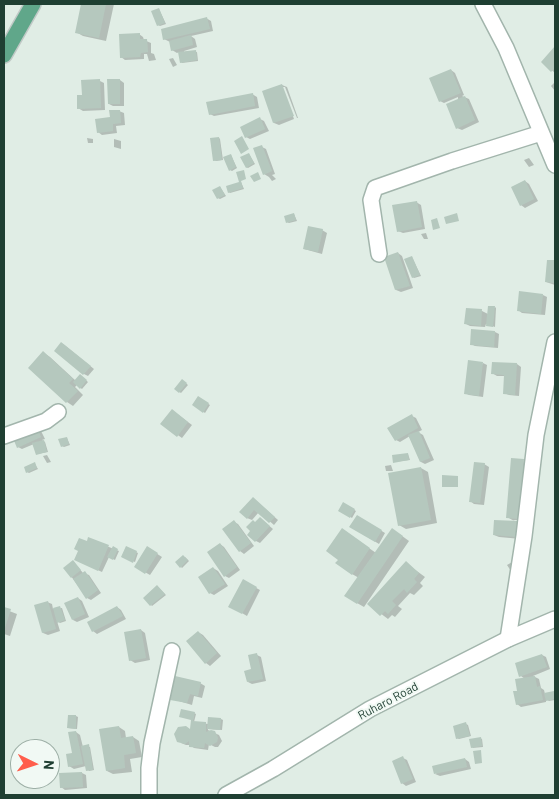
<!DOCTYPE html>
<html>
<head>
<meta charset="utf-8">
<style>
	body { margin:0 }
	#map { position:relative; width:559px; height:799px; overflow:hidden; background:#e0ede5; font-family:Barlow,sans-serif }
	canvas { display:block }
	.frame { position:absolute; inset:0; border:5px solid #1f3f32; pointer-events:none }
	.north { position:absolute; left:10px; top:739px; width:50px; height:50px; box-sizing:border-box; background:#f1f9f4; border:1px solid #9dafa6; border-radius:50%; rotate:94deg; font-size:14px; font-weight:700; line-height:20px; text-align:center; color:#1f3f32 }
	.north::after { content:''; display:block; margin:auto; width:18px; height:22px; background:#ff5e4c; clip-path:polygon(50% 0,100% 100%,50% 72%,0 100%) }
</style>
</head>
<body>
<div id="map">
<canvas width="559" height="799"></canvas>
<div class="frame"></div>
<div class="north">N</div>
</div>
<script>
const ctx = document.querySelector('canvas').getContext('2d');
ctx.lineJoin = 'round';
function paint(path, color) { ctx.fillStyle = color; ctx.fill(path, 'evenodd'); }
const toPath = rows => new Path2D(rows.map(r => 'M' + r).join(''));
function stroke(path, color, width, dash) { ctx.strokeStyle = color; ctx.lineWidth = width; ctx.lineCap = dash ? 'butt' : 'round'; ctx.setLineDash(dash || []); ctx.stroke(path); }
function write(font, color, halo, rows, align = 'center') {
  ctx.font = font + ' Barlow,sans-serif'; ctx.lineWidth = 4; ctx.setLineDash([]); ctx.textBaseline = 'middle'; ctx.strokeStyle = halo; ctx.fillStyle = color; for (const [text, x, y, turn = 0] of rows) {
    ctx.save(); ctx.translate(x, y); ctx.rotate((+turn || 0) * Math.PI / 180); ctx.textAlign = isNaN(turn) ? turn : align; if (halo) ctx.strokeText(text, 0, 0); ctx.fillText(text, 0, 0); ctx.restore();
  }
}
paint(toPath([
	[82,4,114,4,106,41,83,36,76,32],
	[159,9,166,24,160,26,158,25],
	[206,18,211,21,213,31,191,36,195,39,197,47,184,51,184,53,197,52,198,61,182,63,181,62,179,52,177,53,172,50,170,42,164,39],
	[139,34,143,37,144,40,151,43,151,53,154,54,156,60,149,61,147,54,144,54,144,59,125,60,121,57],
	[555,48,555,73,542,62],
	[173,58,177,65,173,67,169,59],
	[451,70,455,73,464,95,462,96,469,99,479,122,462,130,457,128,458,97,444,103,440,101],
	[120,80,124,83,124,106,113,106,109,104],
	[100,81,104,83,105,110,83,111,78,108],
	[555,82,555,91,551,86],
	[282,85,287,87,298,118,297,118,285,87,282,87,294,119,279,125,274,123,263,92],
	[252,94,257,97,259,108,214,116,210,114],
	[119,111,124,113,125,125,116,126,117,133,102,135,98,132],
	[260,119,264,121,269,131,250,139,246,137],
	[87,138,93,139,93,143,88,143],
	[219,138,220,139,223,160,216,161,214,160],
	[114,139,121,141,121,149,114,147],
	[262,147,266,149,275,174,272,175,276,179,272,181,269,177,264,174],
	[249,154,255,164,248,168,246,167],
	[231,155,237,168,232,171,230,170],
	[529,158,534,165,529,167,524,160],
	[525,181,529,184,538,201,525,208,521,205],
	[241,182,244,189,230,193,229,192],
	[220,187,226,196,220,199,218,198],
	[416,202,421,205,425,229,403,233,398,231],
	[294,214,297,221,289,223,287,222],
	[322,230,327,233,322,254,304,249],
	[426,233,428,239,424,239,421,234],
	[398,253,402,256,413,288,401,292,396,290],
	[412,257,421,276,414,278,413,277],
	[548,261,555,262,555,285,546,282],
	[543,295,547,297,545,315,522,313,518,310],
	[495,307,496,308,495,327,486,324,485,327,470,326,466,324,467,310,482,311,488,314],
	[495,332,499,334,498,348,475,346,471,344],
	[62,343,94,369,88,376,84,374],
	[44,353,50,357,76,381,82,377,88,382,82,389,77,385,75,387,83,395,73,406,67,402,30,368],
	[483,363,487,365,483,397,469,395,465,393],
	[517,364,521,367,519,396,509,395,504,393,506,376,497,376,492,373],
	[182,380,188,385,181,393,175,389],
	[198,398,210,405,205,413,194,405],
	[176,413,192,425,182,438,162,424],
	[412,416,416,418,422,430,418,432,423,435,434,460,425,464,421,462,410,436,400,442,396,440],
	[37,429,41,431,45,439,42,440,45,442,48,452,37,454,34,444,22,449,18,447],
	[67,438,70,445,64,447,62,446],
	[408,454,410,460,394,462],
	[47,455,51,462,47,463,43,456],
	[524,460,528,463,523,520,513,520,522,525,521,539,499,537,494,535,516,522,507,517],
	[35,464,38,469,29,473,27,472],
	[484,464,489,467,484,505,474,504,470,501],
	[391,465,393,471,386,471,385,466],
	[421,468,428,472,437,523,406,529,399,525],
	[253,498,278,520,274,525,259,512,252,520,247,518],
	[344,504,356,511,352,518,340,510],
	[357,516,385,533,379,544,351,527],
	[260,518,273,529,260,543,256,541,256,523],
	[234,522,238,524,254,546,244,554,240,551],
	[398,533,409,541,364,607,357,603,359,578,352,574,349,534,376,553],
	[89,539,119,551,115,560,109,557,102,572,80,562],
	[220,544,224,547,240,570,229,578,225,576],
	[127,548,138,553,135,562,123,557],
	[148,548,162,557,150,575,136,567],
	[185,557,189,561,182,568,181,567],
	[73,561,83,573,89,575,101,593,91,600,87,598,65,568],
	[514,561,511,571,507,565],
	[406,563,425,577,420,583,423,586,414,595,410,593,398,606,402,609,395,617,392,615,388,619,368,604],
	[213,568,218,571,228,586,214,595,210,593],
	[243,581,260,590,247,616,230,606],
	[159,588,166,595,152,606,151,605],
	[78,598,82,601,89,617,77,622,73,620],
	[47,602,52,604,53,609,62,608,66,621,60,623,57,621,60,631,48,635,43,633],
	[117,607,121,610,126,619,97,634,93,631,88,622],
	[4,609,17,614,10,636,4,634],
	[141,630,145,633,150,660,135,663,130,660],
	[198,632,203,635,221,656,210,666,206,663],
	[257,655,261,657,266,681,252,684,248,682],
	[542,655,546,657,550,669,533,676,539,679,541,688,544,690,545,694,555,693,555,700,549,701,546,699,546,702,521,707,517,704,519,692,525,679,521,676],
	[200,683,205,686,202,698,194,696,192,705,172,699],
	[194,713,196,714,194,722,208,724,221,719,223,720,222,730,208,729,208,730,219,735,222,741,218,747,215,747,209,744,208,750,194,748,190,745,186,745,181,743,191,730],
	[76,716,78,717,77,729,68,728],
	[466,724,468,725,471,736,459,739,457,738],
	[119,727,125,731,126,738,133,737,139,741,142,757,130,759,132,772,113,774,107,771],
	[76,732,80,735,83,747,90,747,94,770,89,771,86,766,74,769,69,766,73,754],
	[480,738,482,739,483,747,472,748],
	[403,758,407,760,416,782,406,786,402,783],
	[465,759,469,762,471,769,440,776,435,774],
	[82,773,86,775,87,788,65,790,61,787]
]), '#0003');
paint(toPath([
	[81,4,106,4,99,38,75,33],
	[159,8,165,23,157,26,151,11],
	[207,17,210,29,163,40,161,29],
	[140,33,140,39,147,39,148,52,141,53,140,57,120,58,119,34],
	[191,35,193,45,171,51,169,41],
	[555,46,555,68,551,72,541,62],
	[196,50,197,60,180,63,178,52],
	[451,69,461,93,439,102,429,78],
	[100,79,101,108,77,109,77,95,82,95,81,80],
	[107,79,120,79,120,104,108,104],
	[282,84,294,116,273,123,262,91],
	[253,93,255,106,209,115,206,102],
	[465,96,475,120,456,129,446,104],
	[109,110,120,110,121,123,113,124,113,131,97,133,95,119,110,117],
	[260,117,265,129,245,138,240,127],
	[242,136,249,149,241,154,234,141],
	[219,137,222,160,213,161,210,138],
	[262,145,272,171,263,175,253,148],
	[249,153,254,163,246,168,240,157],
	[231,154,236,167,229,171,223,157],
	[244,170,246,179,241,181,243,188,228,193,226,186,239,182,236,172],
	[258,172,261,179,254,182,250,176],
	[525,180,534,199,520,206,511,187],
	[220,186,225,195,217,199,212,190],
	[417,201,422,227,397,232,392,205],
	[294,213,296,220,286,223,284,216],
	[457,213,459,221,446,224,444,217],
	[437,218,440,228,433,230,431,220],
	[308,226,323,229,318,252,303,249],
	[398,252,410,286,395,290,384,257],
	[412,256,420,275,412,278,404,259],
	[547,260,555,260,555,283,545,282],
	[519,291,543,294,541,314,517,311],
	[488,306,495,306,493,327,486,326],
	[466,308,482,309,481,326,464,324],
	[471,329,495,331,494,347,470,345],
	[61,342,91,366,83,375,54,351],
	[43,351,73,379,69,383,78,391,66,403,28,368],
	[468,360,483,362,479,396,464,394],
	[492,362,517,363,515,395,503,394,504,375,491,374],
	[80,374,87,380,80,389,73,382],
	[182,379,187,383,179,393,174,389],
	[198,396,209,403,203,413,192,405],
	[172,409,188,422,177,437,160,424],
	[412,414,418,428,395,441,387,428],
	[37,428,41,437,17,448,13,438],
	[419,431,430,458,420,462,408,435],
	[67,437,69,444,61,447,58,439],
	[44,440,47,452,36,455,32,443],
	[408,453,409,460,393,463,392,455],
	[511,458,524,459,519,519,506,518],
	[35,462,37,468,26,473,24,467],
	[474,462,485,463,480,503,469,502],
	[421,467,431,520,398,526,388,473],
	[442,475,458,476,458,487,442,487],
	[253,497,275,517,269,523,254,510,247,519,239,512],
	[343,502,355,509,350,518,338,511],
	[357,515,382,530,375,542,349,527],
	[260,517,270,526,255,542,247,535,250,531,246,527,253,520,255,522],
	[234,520,251,543,239,552,222,529],
	[494,520,518,521,517,537,493,535],
	[342,528,370,548,352,575,335,563,338,560,326,551],
	[392,528,403,536,357,604,344,596],
	[88,537,109,545,98,571,74,560,78,551,74,549,79,538,87,541],
	[220,543,237,567,224,577,207,552],
	[113,546,118,549,113,560,107,557],
	[126,546,137,551,133,563,121,557],
	[147,546,158,553,145,574,134,567],
	[183,555,188,560,180,568,175,562],
	[73,560,81,570,71,578,63,568],
	[406,561,419,573,414,579,417,582,407,593,404,589,392,601,396,605,388,614,385,611,380,616,367,604],
	[213,567,225,584,209,594,198,577],
	[85,571,98,590,86,599,73,579],
	[243,579,257,587,242,614,228,607],
	[157,585,165,594,150,606,143,598],
	[78,597,85,614,72,620,64,603],
	[48,601,56,629,42,633,34,605],
	[60,606,65,620,57,623,53,608],
	[117,606,123,616,92,632,87,622],
	[4,607,11,609,4,631],
	[141,629,146,658,129,661,124,632],
	[198,631,217,653,205,664,186,641],
	[257,653,263,679,247,682,244,671,251,669,248,655],
	[542,654,547,667,519,677,515,663],
	[175,676,201,682,198,696,190,694,187,703,170,700],
	[535,676,537,687,540,686,543,700,516,705,513,691,517,691,515,679],
	[554,691,555,699,546,701,544,693],
	[181,709,195,712,193,721,206,722,206,732,211,730,215,731,218,738,217,742,210,746,205,743,204,748,189,747,189,741,185,744,177,742,174,734,178,727,186,726,190,729,191,720,179,717],
	[68,715,76,715,76,729,67,728],
	[208,717,221,718,220,730,207,729],
	[466,722,470,736,456,739,453,726],
	[119,726,121,738,133,736,136,753,124,755,125,768,106,771,99,729],
	[76,731,83,764,68,767,66,754,72,753,68,732],
	[481,737,482,746,471,748,469,739],
	[89,744,93,770,86,771,81,746],
	[481,750,482,763,475,764,473,751],
	[403,756,413,779,401,784,392,761],
	[465,758,467,767,434,774,432,766],
	[82,772,83,787,60,788,59,773]
]), '#b5c8be');
const minor = toPath([
	[483,4,506,48,555,165],
	[379,254,371,200,375,188,452,161,541,133],
	[4,436,46,421,58,412],
	[508,639,524,536,536,435,555,342],
	[149,795,149,768,152,743,172,651]
]);
const tertiary = toPath([
	[226,795,273,769,370,709,508,639,555,619]
]);
const primary = toPath([
	[4,55,33,4]
]);
stroke(minor, '#a2b5ac', 18);
stroke(tertiary, '#a2b5ac', 18);
stroke(primary, '#c0c9c6', 18);
stroke(minor, '#fff', 15);
stroke(tertiary, '#fff', 15);
stroke(primary, '#60a78a', 15);
write('12px', '#1f3f32', '#f1f9f4', [
	["Ruharo Road",388,701,-28]
]);
</script>
</body>
</html>
